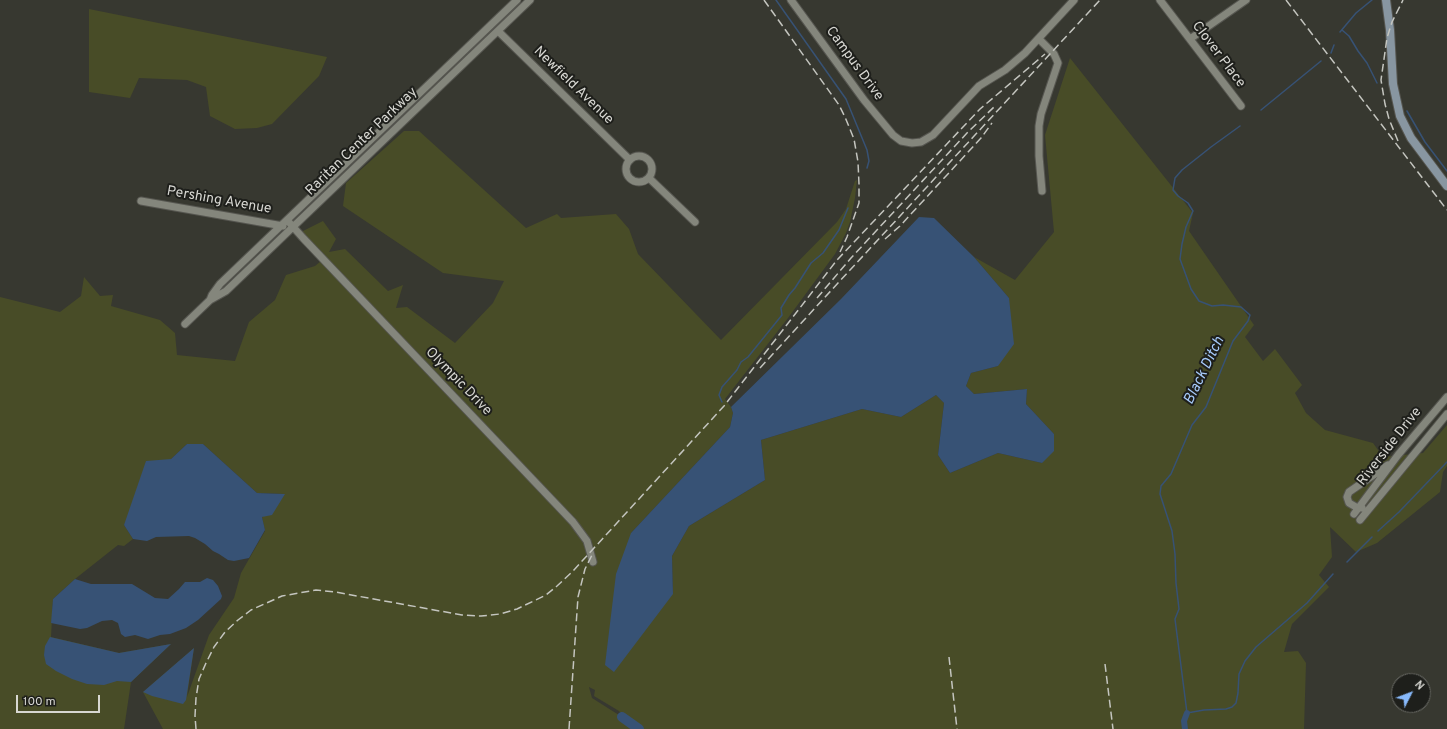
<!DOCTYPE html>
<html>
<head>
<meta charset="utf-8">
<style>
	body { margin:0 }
	#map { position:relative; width:1447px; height:729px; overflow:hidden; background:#373830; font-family:Overpass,sans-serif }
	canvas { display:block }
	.north { position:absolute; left:1391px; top:673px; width:40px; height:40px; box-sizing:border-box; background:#1e1f1b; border:1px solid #686964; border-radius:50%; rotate:48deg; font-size:11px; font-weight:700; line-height:16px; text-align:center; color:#d7d7d2 }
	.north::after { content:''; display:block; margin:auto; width:14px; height:18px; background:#88bafc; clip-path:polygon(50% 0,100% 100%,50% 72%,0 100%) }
	.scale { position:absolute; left:16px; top:695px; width:84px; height:18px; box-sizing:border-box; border:2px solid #d7d7d2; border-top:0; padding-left:5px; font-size:12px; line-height:14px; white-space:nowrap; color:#d7d7d2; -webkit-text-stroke:3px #1e1f1b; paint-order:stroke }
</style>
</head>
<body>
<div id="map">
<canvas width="1447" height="729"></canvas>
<div class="north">N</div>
<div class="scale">100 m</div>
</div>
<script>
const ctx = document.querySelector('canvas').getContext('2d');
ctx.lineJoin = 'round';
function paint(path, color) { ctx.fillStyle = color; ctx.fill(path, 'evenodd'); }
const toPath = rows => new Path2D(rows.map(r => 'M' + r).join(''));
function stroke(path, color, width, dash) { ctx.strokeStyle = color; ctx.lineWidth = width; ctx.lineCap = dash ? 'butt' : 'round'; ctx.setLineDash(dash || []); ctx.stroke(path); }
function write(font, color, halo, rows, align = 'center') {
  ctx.font = font + ' Overpass,sans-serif'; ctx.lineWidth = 4; ctx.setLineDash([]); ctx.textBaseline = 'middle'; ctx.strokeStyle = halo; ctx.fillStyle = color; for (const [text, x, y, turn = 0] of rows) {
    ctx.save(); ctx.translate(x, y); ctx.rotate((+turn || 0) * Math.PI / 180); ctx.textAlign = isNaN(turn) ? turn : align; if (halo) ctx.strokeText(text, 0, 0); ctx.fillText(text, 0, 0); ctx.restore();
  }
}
paint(toPath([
	[89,9,327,57,319,76,272,124,257,128,235,129,210,116,206,87,187,80,139,78,130,98,89,92],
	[1070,58,1193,213,1189,231,1254,325,1245,337,1263,361,1275,349,1302,385,1295,393,1306,413,1325,430,1373,443,1383,457,1423,453,1447,425,1447,466,1443,472,1440,492,1377,543,1356,552,1330,527,1332,557,1319,575,1329,587,1292,624,1284,652,1298,651,1306,663,1304,729,644,729,624,717,619,711,594,696,595,690,589,687,592,698,641,729,163,729,143,692,194,648,187,697,209,635,234,598,241,573,265,531,262,517,284,494,257,493,203,444,187,444,171,459,124,525,133,539,124,546,118,545,75,579,53,599,51,637,119,653,171,644,131,682,124,729,0,729,0,297,60,312,81,296,84,277,100,296,113,295,111,306,160,320,175,333,177,355,235,361,249,322,275,300,286,275,315,266,321,261,297,234,323,221,336,239,329,252,345,249,388,291,403,285,396,308,407,307,455,343,493,303,504,281,443,273,343,206,346,183,404,131,419,131,526,228,557,214,561,218,616,214,629,229,638,254,721,340,837,222,846,209,855,181,857,180,855,198,850,222,846,233,835,254,788,318,725,399,731,407,733,413,730,427,631,533,673,594,672,556,689,526,765,480,761,440,862,409,901,417,936,395,944,403,938,455,950,473,998,453,1042,463,1054,434,1026,404,1027,389,974,394,966,386,971,373,998,366,1009,298,974,257,1015,280,1054,232,1045,135]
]), '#484c27');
paint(toPath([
	[919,217,934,218,974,257,1009,298,1014,344,998,366,971,373,966,386,974,394,1027,389,1026,404,1054,434,1054,451,1042,463,998,453,950,473,938,455,944,403,936,395,901,417,862,409,761,440,765,480,689,526,672,556,673,594,614,672,605,665,616,574,631,533,730,427,733,413,731,407,841,299],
	[187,444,203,444,257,493,285,494,272,515,262,517,265,530,249,558,234,561,228,560,219,554,213,551,205,544,195,538,189,536,156,537,147,541,133,539,124,525,146,461,171,459],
	[207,578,213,580,218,586,222,596,221,599,198,620,186,628,170,634,160,635,148,639,135,635,125,637,121,634,118,623,112,620,102,621,87,628,80,629,51,623,53,599,75,579,91,584,132,584,155,598,168,599,179,589,185,582,200,582],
	[50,637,119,653,171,644,131,682,117,681,104,685,87,684,72,679,56,671,46,664,44,655,45,646],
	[194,648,186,700,183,704,152,696,143,692]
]), '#375275');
stroke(toPath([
	[776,0,846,99,867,150,869,161,867,168],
	[1342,30,1349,36,1358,51,1367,63,1377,83],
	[1340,32,1356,13,1372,0],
	[1331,53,1334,45],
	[1261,110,1321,61],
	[1407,111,1425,142,1447,171],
	[1240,126,1211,147,1182,170,1175,178,1173,190,1178,196,1188,203,1193,211,1186,227,1182,244,1180,259,1191,289,1199,301,1212,306,1223,305,1241,307,1250,315,1248,321,1233,341,1206,407,1192,425,1171,474,1161,486,1160,494,1172,531,1175,554,1176,583,1179,609,1175,619,1187,713,1204,710,1226,709,1232,707,1236,703,1238,693,1239,674,1245,661,1256,647,1307,603,1333,574],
	[722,402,719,395,722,387,737,370,741,362,748,357,782,315,781,308,789,295,795,288,811,263,823,253,839,230,848,208],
	[1378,531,1399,512,1447,462],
	[1347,562,1372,537]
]), '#375275', 1.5);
stroke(toPath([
	[1185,729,1184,721,1187,713]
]), '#375275', 6);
stroke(toPath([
	[622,717,639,729]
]), '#375275', 10);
const minor = toPath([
	[791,0,864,100,893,135,901,141,912,143,921,142,933,135,979,86,1005,70,1025,53,1074,0],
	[1160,0,1241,106],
	[498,31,630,160],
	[1039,39,1054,54,1058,63,1041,114,1039,126,1039,156,1042,191],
	[1190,39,1246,0],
	'626 169a13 13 0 1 1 26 0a13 13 0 1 1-26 0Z',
	[649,178,695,222],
	[141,201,283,226],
	[287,220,303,238,573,522,587,541,593,562],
	[210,300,226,291,530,0],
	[185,324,210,300,212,295,220,284,517,0],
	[1362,508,1356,507,1349,503,1347,497,1349,492,1388,465],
	[1354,514,1398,455,1447,397],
	[1360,520,1447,414]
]);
const secondary = toPath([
	[1386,0,1390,30,1393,84,1400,116,1411,138,1447,186]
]);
stroke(minor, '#565650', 9);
stroke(secondary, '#565650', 10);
stroke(minor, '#84867c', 7);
stroke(secondary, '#8896a1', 8);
stroke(toPath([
	[764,0,839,105,845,117,854,139,858,162,859,184,859,203,847,237,840,252],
	[1286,0,1447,210],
	[1398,141,1389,119,1385,104,1381,80,1387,38,1392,22,1403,0],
	[885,239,900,226,981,138,992,123],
	[817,298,851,258,967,133,995,106],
	[760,368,838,283,1100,0],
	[949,657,957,729],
	[1105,664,1113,729],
	[196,729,195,716,196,698,199,679,206,663,214,647,225,632,238,620,251,610,282,596,316,590,335,592,462,615,481,616,500,614,517,609,546,595,557,586,573,571,724,406,837,260,980,109,1045,54],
	[569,729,578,597,585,569,593,553]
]), '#c4c5bf', 1.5, [8, 4]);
write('14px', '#d7d7d2', '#1e1f1b', [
	["Clover Place",1218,55,53],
	["Campus Drive",854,64,54],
	["Newfield Avenue",573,86,44],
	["Raritan Center Parkway",362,142,-44],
	["Pershing Avenue",219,201,10],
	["Olympic Drive",458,382,46],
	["Riverside Drive",1390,447,-52]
]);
write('italic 15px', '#a6cafa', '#1e1f1b', [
	["Black Ditch",1205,371,-64]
]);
</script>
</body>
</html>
